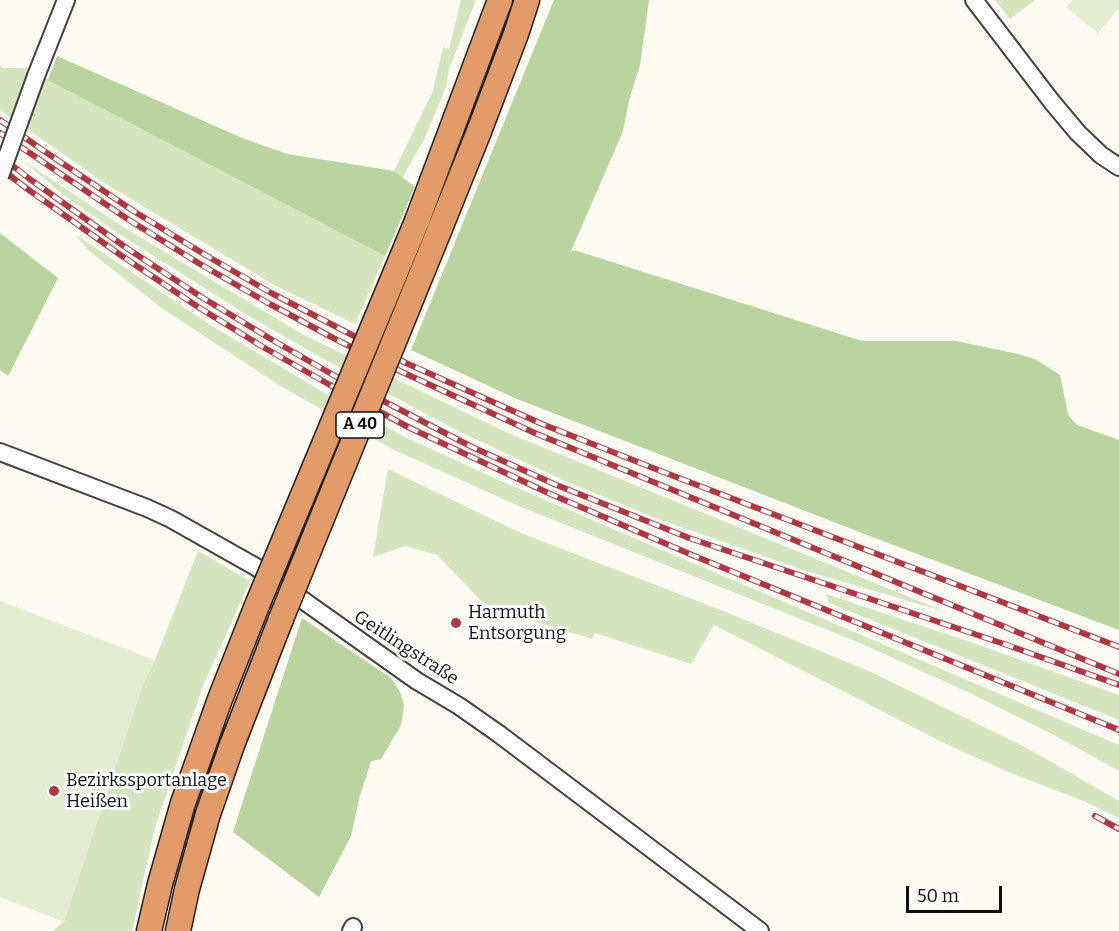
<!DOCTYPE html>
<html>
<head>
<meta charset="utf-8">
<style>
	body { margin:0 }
	#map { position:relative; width:1119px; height:931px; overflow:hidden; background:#fefbf3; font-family:Bitter,serif }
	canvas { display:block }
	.scale { position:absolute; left:906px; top:886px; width:96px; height:27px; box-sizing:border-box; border:3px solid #0f0f0f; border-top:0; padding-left:8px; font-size:18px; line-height:21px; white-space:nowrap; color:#0f0f0f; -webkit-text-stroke:4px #fff; paint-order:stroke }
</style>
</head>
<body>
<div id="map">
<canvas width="1119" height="931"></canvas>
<div class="scale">50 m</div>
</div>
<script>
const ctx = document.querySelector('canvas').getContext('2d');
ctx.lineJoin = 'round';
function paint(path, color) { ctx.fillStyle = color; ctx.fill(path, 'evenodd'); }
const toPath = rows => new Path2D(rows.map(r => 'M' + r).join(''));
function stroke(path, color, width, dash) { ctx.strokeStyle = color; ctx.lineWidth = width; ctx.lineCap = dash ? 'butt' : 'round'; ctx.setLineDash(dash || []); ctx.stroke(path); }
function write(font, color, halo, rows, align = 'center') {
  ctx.font = font + ' Bitter,serif'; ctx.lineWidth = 6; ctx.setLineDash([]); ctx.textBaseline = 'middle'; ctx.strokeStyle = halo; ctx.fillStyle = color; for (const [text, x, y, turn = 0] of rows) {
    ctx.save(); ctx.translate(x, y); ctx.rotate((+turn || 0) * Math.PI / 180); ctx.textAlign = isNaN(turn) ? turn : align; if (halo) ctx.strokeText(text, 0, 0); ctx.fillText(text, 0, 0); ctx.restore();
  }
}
paint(toPath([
	[461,0,476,0,449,69,446,87,424,140,402,178,394,171,433,91,443,47,449,50],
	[995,0,1035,0,1010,19],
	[0,65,3,68,27,68,385,256,355,324,276,286,106,184,0,110],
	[22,160,128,230,304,335,508,433,946,612,803,570,650,516,563,480,456,430,322,358,247,315,121,235,66,197],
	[75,234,212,326,323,392,405,437,501,481,1119,745,1119,771,1054,735,974,695,860,643,521,507,394,450,282,387,163,309,88,250],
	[388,469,523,534,721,610,871,672,1025,747,1119,801,1119,818,1086,802,1008,772,948,745,714,625,691,664,595,633,592,639,487,607,437,555,405,546,373,557],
	[198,551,250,581,203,686,155,827,132,931,53,931,64,921,142,686,155,660],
	[826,594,976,644,1119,695,1119,720,829,603]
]), '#d5e5bf');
paint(toPath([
	[554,0,649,0,640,65,629,100,623,131,571,251,577,251,862,341,956,341,1018,354,1035,359,1060,375,1068,415,1077,425,1119,440,1119,630,875,538,517,399,411,350],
	[57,56,242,138,287,154,394,171,415,187,385,256,48,80],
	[0,233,58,278,8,376,0,370],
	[302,618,391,678,400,692,404,705,401,725,381,759,371,761,359,799,351,836,319,897,233,832]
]), '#bad4a0');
paint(toPath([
	[1072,0,1119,0,1119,8,1098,33,1066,7],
	[0,601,155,660,142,686,64,922,0,897]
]), '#e5edd0');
const minor = toPath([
	[974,0,1052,102,1078,133,1101,155,1119,167],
	[36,76,66,0],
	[0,452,147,508,171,519,256,567,417,681,459,706,499,734,760,931],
	[351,931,353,927]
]);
const highway = toPath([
	[417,221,500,0],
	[439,231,478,134,516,34,527,0],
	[149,931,160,884,183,803,220,699,258,603],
	[178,931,187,889,208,814,232,745,281,619]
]);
stroke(minor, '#424242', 20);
stroke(highway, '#202020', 27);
stroke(minor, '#fff', 16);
stroke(highway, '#e49b6a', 24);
const rail = toPath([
	[0,120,41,149,135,212,207,256,273,294,406,363,542,424,658,470,1119,647],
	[0,133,129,220,200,264,268,303,337,340,402,372,537,434,1119,674],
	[0,156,31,180,128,249,203,298,269,338,335,376,472,447,554,484,689,538,1007,645,1119,685],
	[0,168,26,188,122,256,198,307,263,347,330,385,410,428,546,492,692,555,1119,730],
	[1095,816,1119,829]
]);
stroke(rail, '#b03643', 6);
stroke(rail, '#fff', 4, [11]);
const minorBridge = toPath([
	[0,176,36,76]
]);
const highwayBridge = toPath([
	[258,603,417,221],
	[281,619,439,231]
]);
stroke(minorBridge, '#424242', 20, []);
stroke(highwayBridge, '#202020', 27, []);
stroke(minorBridge, '#fff', 16);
stroke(highwayBridge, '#e49b6a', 24);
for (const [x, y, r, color] of [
	[456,623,6,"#b03643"],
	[54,791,6,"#b03643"]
]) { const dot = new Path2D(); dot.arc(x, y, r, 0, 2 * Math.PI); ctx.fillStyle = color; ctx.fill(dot); stroke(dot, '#fff', 2); }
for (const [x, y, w] of [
	[360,425,48]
]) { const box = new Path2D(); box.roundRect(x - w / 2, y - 13, w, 26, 4.5); ctx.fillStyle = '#fff'; ctx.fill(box); stroke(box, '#0f0f0f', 1.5); }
write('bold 16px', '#0f0f0f', null, [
	["A 40",360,425]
]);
write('18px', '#0f0f0f', '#fff', [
	["Harmuth",468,613],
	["Entsorgung",468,634],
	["Bezirkssportanlage",66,781],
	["Heißen",66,802]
], 'left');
write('18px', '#0f0f0f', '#fff', [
	["Geitlingstraße",406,648,33]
]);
</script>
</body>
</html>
